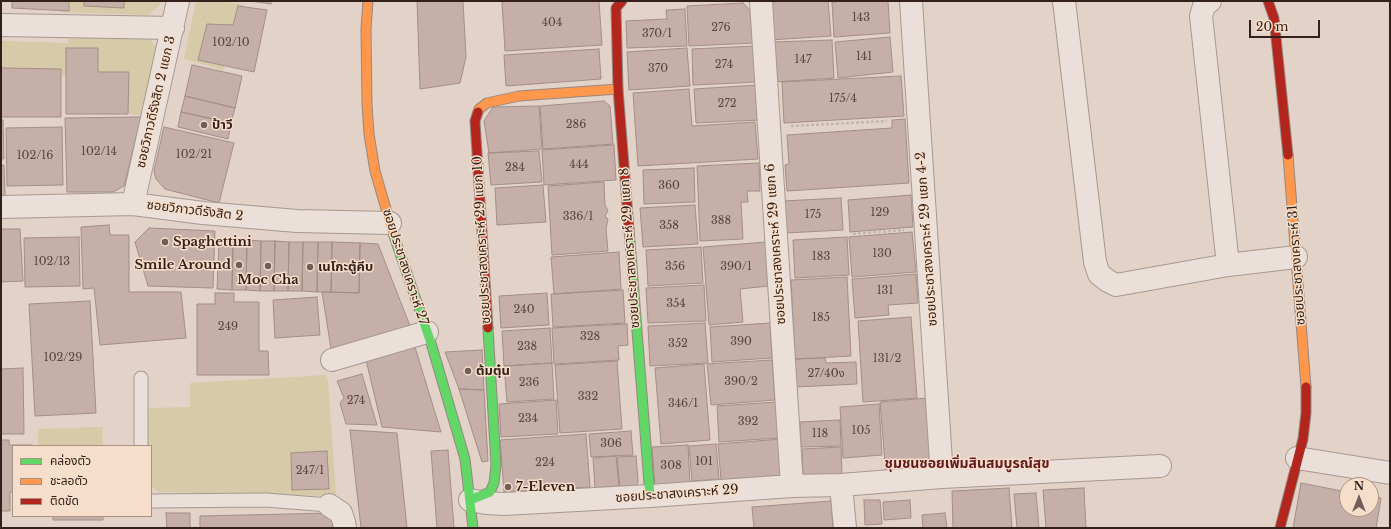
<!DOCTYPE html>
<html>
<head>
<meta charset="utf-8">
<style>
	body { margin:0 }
	#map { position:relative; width:1391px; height:529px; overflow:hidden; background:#e2d2c7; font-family:"Libre Baskerville","Noto Sans Thai",serif }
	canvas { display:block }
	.frame { position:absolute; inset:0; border:2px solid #34201a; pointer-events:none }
	.legend { position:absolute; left:12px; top:445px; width:140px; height:72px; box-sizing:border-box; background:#f6deca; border:1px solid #a89284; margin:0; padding:5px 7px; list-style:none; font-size:12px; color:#34201a }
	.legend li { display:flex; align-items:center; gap:8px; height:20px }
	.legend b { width:20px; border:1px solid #a89284 }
	.north { position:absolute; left:1339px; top:477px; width:40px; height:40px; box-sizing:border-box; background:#f6deca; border:1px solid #a89284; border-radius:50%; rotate:0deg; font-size:11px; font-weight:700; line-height:16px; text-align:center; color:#34201a }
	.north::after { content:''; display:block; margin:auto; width:14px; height:18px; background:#715e57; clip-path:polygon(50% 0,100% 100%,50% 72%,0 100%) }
	.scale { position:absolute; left:1249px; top:20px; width:71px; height:18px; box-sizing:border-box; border:2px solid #34201a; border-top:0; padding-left:5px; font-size:12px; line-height:14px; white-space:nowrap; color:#34201a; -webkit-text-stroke:3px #f6deca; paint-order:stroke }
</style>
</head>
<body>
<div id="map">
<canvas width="1391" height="529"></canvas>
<div class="frame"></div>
<ul class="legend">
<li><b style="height:5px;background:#63d668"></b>คล่องตัว</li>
<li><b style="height:5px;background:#ff974d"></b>ชะลอตัว</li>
<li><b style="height:5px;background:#b3261e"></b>ติดขัด</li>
</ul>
<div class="north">N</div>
<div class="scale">20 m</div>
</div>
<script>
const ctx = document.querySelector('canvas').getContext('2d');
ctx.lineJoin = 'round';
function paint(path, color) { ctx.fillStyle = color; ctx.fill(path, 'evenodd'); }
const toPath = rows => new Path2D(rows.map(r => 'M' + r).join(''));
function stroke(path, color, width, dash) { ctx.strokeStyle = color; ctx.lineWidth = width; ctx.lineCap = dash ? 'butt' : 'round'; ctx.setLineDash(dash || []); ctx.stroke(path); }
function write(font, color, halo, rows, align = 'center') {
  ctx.font = font + ' "Libre Baskerville","Noto Sans Thai",serif'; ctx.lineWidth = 3; ctx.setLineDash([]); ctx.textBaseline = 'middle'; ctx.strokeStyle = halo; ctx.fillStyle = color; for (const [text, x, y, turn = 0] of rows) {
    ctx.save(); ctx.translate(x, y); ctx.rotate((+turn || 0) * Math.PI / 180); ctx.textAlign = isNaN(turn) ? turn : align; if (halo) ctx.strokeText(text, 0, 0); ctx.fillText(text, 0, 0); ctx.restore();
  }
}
paint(toPath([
	[62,1,161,1,159,6,148,15,62,12],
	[196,1,221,1,244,5,223,70,184,59],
	[68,33,147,35,156,47,156,55,144,115,131,115,68,58,67,51,66,76,1,72,1,41,68,43],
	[325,375,328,381,336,496,159,492,151,487,151,446,146,446,149,408,190,407,190,383],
	[103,427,102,446,38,446,38,429]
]), '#d6caa8');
const building = toPath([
	[12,1,69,1,69,11,12,8,12,1],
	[84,1,124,1,124,8,84,6,84,1],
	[251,1,271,1,271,4,251,1],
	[417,1,463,1,466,57,460,83,420,89,417,1],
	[513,1,599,1,602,45,505,51,502,2,513,1],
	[785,1,828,1,831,36,770,40,768,8,773,2,785,1],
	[843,1,888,1,890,33,834,37,832,2,843,1],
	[743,3,753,13,755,43,689,46,687,6,743,3],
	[238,6,267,10,254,72,198,60,207,24,233,25,238,6],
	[685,9,687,46,627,48,626,21,667,19,666,10,685,9],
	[890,37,893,72,838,78,835,42,890,37],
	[832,40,834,78,774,82,772,42,832,40],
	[755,46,757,82,693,85,692,49,755,46],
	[66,48,98,48,98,72,129,72,128,114,66,114,66,48],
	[687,48,690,86,629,90,627,52,687,48],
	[599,49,601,79,506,86,504,55,599,49],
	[192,65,242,76,235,108,185,96,192,65],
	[1,68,61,69,61,117,1,117,1,68],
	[901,76,904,116,784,123,782,82,901,76],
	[758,85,760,120,696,123,694,89,758,85],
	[689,89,692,126,755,122,758,159,638,166,633,93,689,89],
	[185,96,235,108,231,123,181,112,185,96],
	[604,101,610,106,613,144,543,149,540,106,604,101],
	[539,106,542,149,489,153,484,121,493,107,539,106],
	[181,112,231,123,228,139,178,127,181,112],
	[141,117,124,186,113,192,67,192,65,118,141,117],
	[905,119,909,183,787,191,785,165,789,164,787,135,892,128,892,120,905,119],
	[1,120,3,120,4,159,1,159,1,120],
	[62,127,63,185,7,186,6,128,62,127],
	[164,127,234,143,219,203,165,189,156,179,154,172,155,166,164,127],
	[614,145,616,180,544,185,542,150,614,145],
	[539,151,542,182,491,185,488,153,539,151],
	[759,163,760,191,747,191,748,202,741,202,743,239,700,241,697,166,759,163],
	[1,165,4,165,5,195,1,195,1,165],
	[694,168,695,202,644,204,643,170,694,168],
	[604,182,605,205,608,211,605,216,608,219,606,229,608,251,552,255,548,186,604,182],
	[543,185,546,222,497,225,495,188,543,185],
	[911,195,913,227,850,232,848,200,911,195],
	[841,198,843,230,785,233,783,201,841,198],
	[695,205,698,244,643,247,640,208,695,205],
	[109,225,110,235,129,235,129,292,181,292,186,338,100,345,94,288,83,289,81,227,109,225],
	[149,228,215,231,213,288,148,286,135,242,149,228],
	[1,229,20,229,23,281,1,282,1,229],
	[912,232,916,272,852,277,849,237,912,232],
	[79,237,80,286,25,287,24,238,79,237],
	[847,237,849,275,795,278,793,240,847,237],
	[219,240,233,240,232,290,217,289,219,240],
	[233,240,247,240,246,290,232,290,233,240],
	[247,240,261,241,260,291,246,290,247,240],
	[261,241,275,241,274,291,260,291,261,241],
	[275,241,289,242,288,291,274,291,275,241],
	[289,242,303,242,302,291,288,291,289,242],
	[303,242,318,242,317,292,302,291,303,242],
	[318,242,332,242,331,292,317,292,318,242],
	[332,242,360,243,359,293,331,292,332,242],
	[766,242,769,286,740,289,743,322,709,325,703,247,766,242],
	[360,243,378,244,412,331,332,355,322,292,359,293,360,243],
	[701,247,703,283,648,286,646,250,701,247],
	[619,252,621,289,554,294,551,257,619,252],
	[916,274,918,303,888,305,889,315,855,318,852,279,916,274],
	[847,277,851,356,795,359,791,280,847,277],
	[704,285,706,321,648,323,646,288,704,285],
	[623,290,625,323,553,327,551,294,623,290],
	[215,293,234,293,234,302,259,302,259,351,268,351,269,375,197,375,197,304,215,304,215,293],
	[547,293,549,325,501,328,499,296,547,293],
	[317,297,320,335,275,338,273,300,317,297],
	[90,301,96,413,35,416,29,304,90,301],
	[911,317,917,398,863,402,858,321,911,317],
	[705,323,708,363,650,366,648,326,705,323],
	[770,323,772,358,712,362,710,327,770,323],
	[627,324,628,345,618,346,619,360,554,364,552,328,627,324],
	[550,328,552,363,504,366,502,331,550,328],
	[415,347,441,432,382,427,366,360,415,347],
	[482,350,484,390,459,389,445,352,482,350],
	[825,358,826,363,856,362,857,384,796,387,795,359,825,358],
	[772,360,775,400,711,405,707,364,772,360],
	[617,361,622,429,560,433,555,365,617,361],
	[552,363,554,399,507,402,504,366,552,363],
	[704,364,710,440,661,444,655,368,704,364],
	[23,368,24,434,1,434,1,369,23,368],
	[362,374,377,425,346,424,340,403,344,398,337,381,362,374],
	[459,389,484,390,488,461,482,462,459,389],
	[927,398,932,465,923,473,886,476,880,402,927,398],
	[556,400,558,434,501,437,499,404,556,400],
	[777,402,779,438,719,442,717,406,777,402],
	[879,404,882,455,843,458,840,407,879,404],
	[840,420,841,446,801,447,800,422,840,420],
	[350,430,397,433,407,528,361,528,350,430],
	[631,431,633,455,591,457,589,434,631,431],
	[586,434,590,487,504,492,500,440,586,434],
	[781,439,783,475,721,480,718,444,781,439],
	[1,440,9,440,9,445,32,445,32,446,13,446,13,492,10,492,10,511,1,511,1,440],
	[716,444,719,479,692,481,689,446,716,444],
	[688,445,690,485,655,487,652,447,688,445],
	[841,447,842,476,803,477,802,449,841,447],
	[448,450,454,528,437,528,431,451,448,450],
	[327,451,329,489,292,490,291,453,327,451],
	[616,456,619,486,595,488,593,458,616,456],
	[636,456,638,481,637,485,634,487,620,488,617,457,636,456],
	[1301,483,1347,492,1347,509,1371,509,1371,496,1381,498,1376,528,1293,528,1301,483],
	[1009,488,1012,528,953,528,952,491,1009,488],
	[1084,488,1086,528,1046,528,1043,490,1084,488],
	[1036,493,1039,528,1017,528,1014,494,1036,493],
	[864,500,880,500,882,524,865,525,864,500],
	[910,500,911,518,884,520,883,502,910,500],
	[831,501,833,528,754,528,752,507,831,501],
	[166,513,190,513,190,528,167,528,166,513],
	[333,513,333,528,200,528,200,516,333,513],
	[945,513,947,528,923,528,922,515,945,513],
	[53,516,103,516,103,520,53,520,53,516]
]);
paint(building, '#c6afa8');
stroke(building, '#a28e87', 1);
const lane = toPath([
	[141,378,141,446],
	[151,501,266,500,329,505]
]);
const street = toPath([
	[761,1,792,486],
	[911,1,942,477],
	[1064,1,1095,262,1099,274,1108,281,1116,285,1228,265,1296,257],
	[1210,1,1204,6,1201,16,1228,265],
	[1,25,173,28],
	[133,204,178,1],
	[1,207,133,204,203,213,297,221,390,223],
	[332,360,427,332],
	[1297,458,1390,473],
	[841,485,942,477,1160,466],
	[470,500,486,503,504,504,650,496,792,486,841,485,845,528],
	[329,505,341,513,344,522,345,528]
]);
const fast = toPath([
	[629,229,650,496],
	[393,233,431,343,465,459,473,528],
	[470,500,490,492,494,483,496,465,488,328]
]);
const slow = toPath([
	[368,1,366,29,367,104,369,134,375,171,393,233],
	[478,112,479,109,487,103,519,96,618,89],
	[1288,155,1306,387]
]);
const jam = toPath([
	[622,1,616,8,618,89,629,229],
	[1268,1,1274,18,1288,155],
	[478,112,475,121,488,328],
	[1280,528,1303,439,1306,413,1306,387]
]);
stroke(lane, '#a69891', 15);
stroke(street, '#a69891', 24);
stroke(fast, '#968881', 11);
stroke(slow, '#968881', 11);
stroke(jam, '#968881', 11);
stroke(toPath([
	[791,126,887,121],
	[853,234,904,230]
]), '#c2b7b1', 2.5, [3, 2]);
stroke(lane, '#eae0d9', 13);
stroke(street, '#eae0d9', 22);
stroke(fast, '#63d668', 9);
stroke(slow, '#ff974d', 9);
stroke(jam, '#b3261e', 9);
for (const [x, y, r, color] of [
	[204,125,4,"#715e57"],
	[165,242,4,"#715e57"],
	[239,265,4,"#715e57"],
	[268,266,4,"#715e57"],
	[310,267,4,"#715e57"],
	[468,371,4,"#715e57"],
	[508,487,4,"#715e57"]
]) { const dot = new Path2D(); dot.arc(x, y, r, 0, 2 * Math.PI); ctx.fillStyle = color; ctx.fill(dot); stroke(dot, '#f6deca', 1.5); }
write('11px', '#58443e', null, [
	["143",861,18],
	["404",552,23],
	["276",721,28],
	["370/1",657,34],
	["102/10",231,43],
	["141",864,57],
	["147",803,60],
	["274",724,65],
	["370",658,69],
	["175/4",843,99],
	["272",727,104],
	["286",576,125],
	["102/14",99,152],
	["102/21",194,155],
	["102/16",35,156],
	["444",579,165],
	["284",515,168],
	["360",669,186],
	["129",880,213],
	["175",813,215],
	["336/1",578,217],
	["388",721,221],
	["358",669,226],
	["130",882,254],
	["183",821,257],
	["102/13",52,262],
	["356",675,267],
	["390/1",736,267],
	["131",885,291],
	["354",676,304],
	["240",524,310],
	["185",821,318],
	["249",228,327],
	["328",590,337],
	["390",741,342],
	["352",678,344],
	["238",527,347],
	["102/29",63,358],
	["131/2",887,359],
	["27/40ง",826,374],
	["390/2",741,382],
	["236",529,383],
	["332",588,397],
	["274",356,401],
	["346/1",683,404],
	["234",528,419],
	["392",748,422],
	["105",861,431],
	["118",820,434],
	["306",611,444],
	["101",704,462],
	["224",545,463],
	["308",671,466],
	["247/1",310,471]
]);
write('13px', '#34201a', '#f6deca', [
	["ซอยวิภาวดีรังสิต 2 แยก 3",156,102,-77],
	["ซอยวิภาวดีรังสิต 2",195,211,7],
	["ซอยประชาสงเคราะห์ 29 แยก 4-2",927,239,-94],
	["ซอยประชาสงเคราะห์ 29 แยก 10",482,240,-93],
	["ซอยประชาสงเคราะห์ 29 แยก 6",776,244,-94],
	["ซอยประชาสงเคราะห์ 29 แยก 8",630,248,-94],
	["ซอยประชาสงเคราะห์ 31",1297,265,-94],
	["ซอยประชาสงเคราะห์ 27",405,267,72],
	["ซอยประชาสงเคราะห์ 29",677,494,-4]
]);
write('bold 13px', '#34201a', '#f6deca', [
	["ป้าวี",212,125],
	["Spaghettini",173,242],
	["Smile Around",231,265,"right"],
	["เนโกะตู้คีบ",318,267],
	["Moc Cha",268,280,"center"],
	["ต้มตุ๋น",476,371],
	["7-Eleven",516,487]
], 'left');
write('bold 14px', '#62191d', '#f6deca', [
	["ชุมชนซอยเพิ่มสินสมบูรณ์สุข",967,464]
]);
</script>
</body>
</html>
